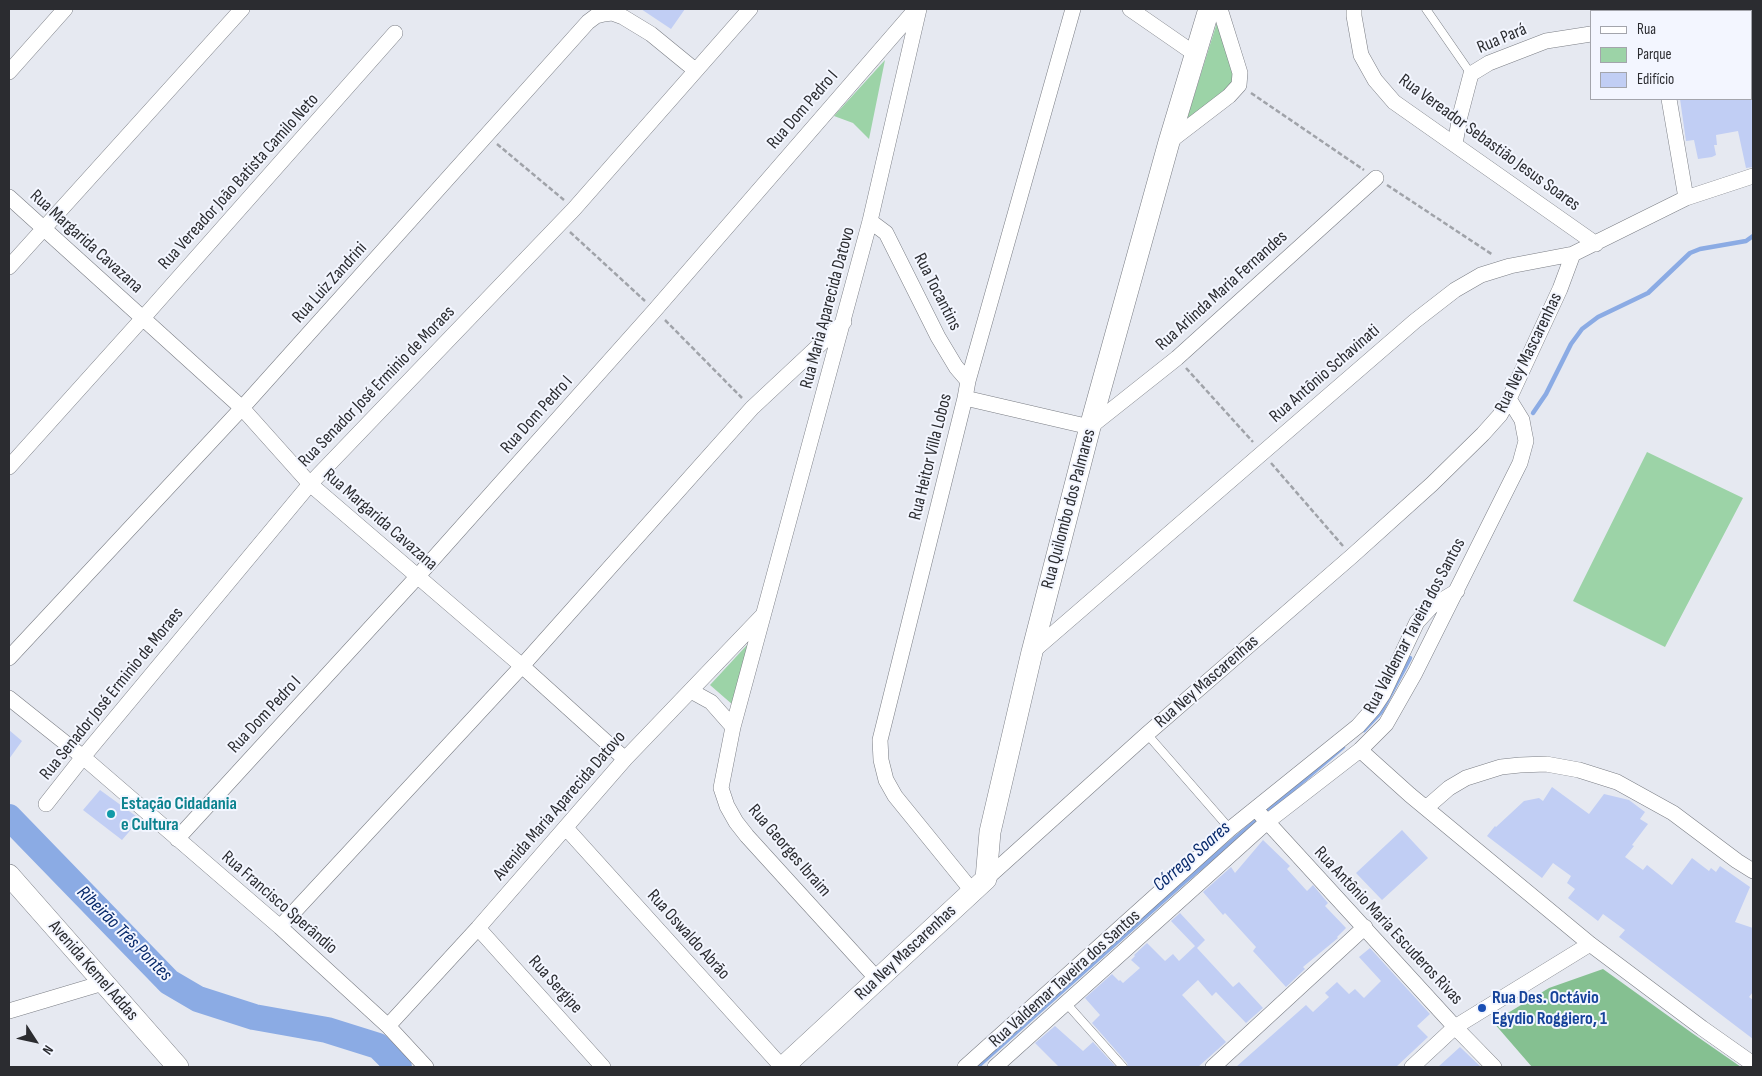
<!DOCTYPE html>
<html>
<head>
<meta charset="utf-8">
<style>
	body { margin:0 }
	#map { position:relative; width:1762px; height:1076px; overflow:hidden; background:#e6e9f1; font-family:"Sofia Sans Condensed",sans-serif }
	canvas { display:block }
	.frame { position:absolute; inset:0; border:10px solid #2b2c30; pointer-events:none }
	.legend { position:absolute; left:1590px; top:10px; width:162px; height:90px; box-sizing:border-box; background:#f3f6ff; border:1px solid #a3a5ac; margin:0; padding:6px 9px; list-style:none; font-size:15px; color:#2b2c30 }
	.legend li { display:flex; align-items:center; gap:10px; height:25px }
	.legend b { width:25px; border:1px solid #a3a5ac }
	.north { position:absolute; left:10px; top:1016px; width:50px; height:50px; -webkit-text-stroke:4px #f3f6ff; paint-order:stroke; rotate:125deg; font-size:14px; font-weight:700; line-height:20px; text-align:center; color:#2b2c30 }
	.north::after { content:''; display:block; margin:auto; width:18px; height:22px; background:#2b2c30; clip-path:polygon(50% 0,100% 100%,50% 72%,0 100%) }
</style>
</head>
<body>
<div id="map">
<canvas width="1762" height="1076"></canvas>
<div class="frame"></div>
<ul class="legend">
<li><b style="height:6px;background:#fff"></b>Rua</li>
<li><b style="height:14px;background:#9cd3a7"></b>Parque</li>
<li><b style="height:14px;background:#c1cef4"></b>Edifício</li>
</ul>
<div class="north">N</div>
</div>
<script>
const ctx = document.querySelector('canvas').getContext('2d');
ctx.lineJoin = 'round';
function paint(path, color) { ctx.fillStyle = color; ctx.fill(path, 'evenodd'); }
const toPath = rows => new Path2D(rows.map(r => 'M' + r).join(''));
function stroke(path, color, width, dash) { ctx.strokeStyle = color; ctx.lineWidth = width; ctx.lineCap = dash ? 'butt' : 'round'; ctx.setLineDash(dash || []); ctx.stroke(path); }
function write(font, color, halo, rows, align = 'center') {
  ctx.font = font + ' "Sofia Sans Condensed",sans-serif'; ctx.lineWidth = 4; ctx.setLineDash([]); ctx.textBaseline = 'middle'; ctx.strokeStyle = halo; ctx.fillStyle = color; for (const [text, x, y, turn = 0] of rows) {
    ctx.save(); ctx.translate(x, y); ctx.rotate((+turn || 0) * Math.PI / 180); ctx.textAlign = isNaN(turn) ? turn : align; if (halo) ctx.strokeText(text, 0, 0); ctx.fillText(text, 0, 0); ctx.restore();
  }
}
paint(toPath([
	[1219,16,1235,75,1234,83,1185,125],
	[885,60,869,139,853,123,834,116],
	[1647,452,1743,498,1665,647,1573,601],
	[747,645,750,646,733,705,710,685]
]), '#9cd3a7');
paint(toPath([
	[1603,969,1692,1033,1741,1067,1532,1067,1493,1022,1549,988]
]), '#85c091');
stroke(toPath([
	[1533,413,1546,394,1571,344,1582,329,1598,317,1648,293,1690,253,1700,249,1746,241,1753,236],
	[1364,730,1381,712,1410,658],
	[977,1067,1184,882,1343,747]
]), '#8babe4', 4.5);
stroke(toPath([
	[9,817,169,982,198,999,254,1017,327,1030,378,1046,399,1067]
]), '#8babe4', 26);
paint(toPath([
	[641,9,685,9,671,29],
	[1680,99,1753,99,1753,167,1746,168,1738,131,1716,135,1717,145,1714,145,1716,155,1712,157,1698,159,1694,140,1686,141],
	[9,730,22,741,9,759],
	[1552,787,1589,814,1604,794,1629,800,1645,812,1640,819,1648,824,1632,845,1634,846,1625,857,1643,870,1647,865,1672,885,1692,858,1709,871,1711,868,1716,872,1720,866,1750,887,1735,922,1753,928,1753,992,1749,997,1753,1000,1753,1039,1619,937,1625,930,1603,914,1598,921,1568,898,1575,889,1567,883,1571,876,1553,863,1542,878,1487,836,1495,826,1496,827,1524,801,1539,798,1543,801],
	[100,790,140,819,122,840,83,810],
	[1402,830,1428,858,1382,900,1356,873],
	[1263,840,1290,866,1287,869,1307,891,1313,885,1328,903,1325,906,1346,928,1337,937,1338,938,1303,967,1305,969,1286,987,1253,951,1256,947,1225,913,1223,915,1203,892,1231,867,1235,873],
	[1180,913,1205,940,1197,948,1233,987,1239,982,1263,1008,1246,1023,1216,992,1212,996,1198,980,1182,995,1226,1042,1198,1067,1128,1067,1127,1063,1092,1023,1100,1015,1085,998,1112,974,1119,981,1120,980,1123,983,1140,968,1131,960,1135,956,1134,955,1147,943,1165,961,1173,954,1179,961,1195,946,1171,921],
	[1370,948,1430,1014,1417,1026,1428,1037,1396,1067,1236,1067,1306,1005,1313,1012,1329,997,1325,993,1337,982,1349,994,1355,989,1364,998,1381,981,1359,957],
	[1055,1026,1083,1051,1093,1042,1116,1067,1059,1067,1035,1043],
	[1460,1047,1481,1067,1438,1067]
]), '#c1cef4');
const lane = toPath([
	[1426,9,1471,74],
	[1147,734,1230,829],
	[1066,1003,1123,1067]
]);
const street = toPath([
	[1130,9,1195,54],
	[1354,9,1354,16,1361,55,1375,80,1394,102,1596,244],
	[1654,9,1654,11],
	[9,72,65,9],
	[1669,99,1686,198],
	[1169,142,1229,96,1239,85,1240,73,1236,60,1220,9],
	[1455,144,1460,116,1471,74,1489,63,1546,41,1591,34],
	[9,197,242,408,310,484,522,666,625,759],
	[870,221,886,233,938,337,956,367,968,381],
	[9,267,242,9],
	[965,398,1090,427,1177,358,1376,178],
	[9,467,143,318,395,33],
	[1032,652,1415,321,1455,290,1481,275,1510,266,1573,254,1686,198,1753,176],
	[9,658,242,408,588,22,596,16,604,14,612,13,623,17,651,34,695,70],
	[691,691,711,702,733,727],
	[9,698,83,757,280,927,388,1026,426,1067],
	[1360,750,1410,795,1590,944,1702,1028,1753,1064],
	[46,804,83,757,310,484,574,209,750,9],
	[1426,808,1449,788,1466,778,1501,767,1520,765,1546,764,1579,770,1617,782,1673,813,1737,861,1753,871],
	[1261,815,1455,1027,1494,1067],
	[566,828,782,1067],
	[177,839,417,577,655,310,916,9],
	[986,879,1147,734,1352,556,1432,484,1483,434,1500,415,1509,399,1560,289,1573,254],
	[973,892,895,796,886,780,881,760,880,740,965,398,968,381,1073,9],
	[280,927,522,666,752,408,844,322],
	[478,928,603,1067],
	[878,980,747,836,736,822,727,806,721,788,733,727,870,221,919,9],
	[9,1011,103,983],
	[388,1026,478,928,625,759,763,615],
	[965,1067,1230,829,1358,726,1373,709,1383,694,1417,622,1432,606,1457,591],
	[995,1067,1267,822,1360,750,1386,724,1415,673,1520,463,1526,441,1524,431,1522,420,1509,399],
	[1213,1067,1365,927],
	[1412,1067,1455,1027,1590,944]
]);
const secondary = toPath([
	[9,875,178,1067],
	[783,1067,986,879,990,832,1032,652,1090,427,1169,142,1209,9]
]);
stroke(lane, '#7b7e85', 9);
stroke(street, '#7b7e85', 16);
stroke(secondary, '#7b7e85', 22);
stroke(toPath([
	[1251,93,1364,170],
	[497,144,564,200],
	[1387,185,1493,255],
	[570,232,645,301],
	[665,320,742,398],
	[1186,368,1253,442],
	[1271,463,1343,546]
]), '#a0a3a9', 2.5, [5, 2.5]);
stroke(lane, '#fff', 8);
stroke(street, '#fff', 15);
stroke(secondary, '#fff', 21);
for (const [x, y, r, color] of [
	[111,814,5,"#0f9aa8"],
	[1482,1008,5,"#1a4fb4"]
]) { const dot = new Path2D(); dot.arc(x, y, r, 0, 2 * Math.PI); ctx.fillStyle = color; ctx.fill(dot); stroke(dot, '#f3f6ff', 2); }
write('18px', '#2b2c30', '#f3f6ff', [
	["Rua Pará",1502,39,-23],
	["Rua Dom Pedro I",803,110,-49],
	["Rua Vereador Sebastião Jesus Soares",1489,143,36],
	["Rua Vereador João Batista Camilo Neto",239,182,-48],
	["Rua Margarida Cavazana",86,242,42],
	["Rua Luiz Zandrini",330,283,-48],
	["Rua Arlinda Maria Fernandes",1222,291,-42],
	["Rua Tocantins",937,292,63],
	["Rua Maria Aparecida Datovo",828,308,-75],
	["Rua Ney Mascarenhas",1529,353,-64],
	["Rua Antônio Schavinati",1325,374,-41],
	["Rua Senador José Erminio de Moraes",377,387,-46],
	["Rua Dom Pedro I",537,415,-48],
	["Rua Heitor Villa Lobos",931,457,-76],
	["Rua Quilombo dos Palmares",1069,509,-75],
	["Rua Margarida Cavazana",380,520,41],
	["Rua Valdemar Taveira dos Santos",1415,626,-62],
	["Rua Ney Mascarenhas",1207,682,-41],
	["Rua Senador José Erminio de Moraes",112,694,-51],
	["Rua Dom Pedro I",265,715,-47],
	["Avenida Maria Aparecida Datovo",560,806,-49],
	["Rua Georges Ibraim",789,851,49],
	["Rua Francisco Sperândio",279,903,41],
	["Rua Antônio Maria Escuderos Rivas",1388,926,47],
	["Rua Oswaldo Abrão",688,935,48],
	["Rua Ney Mascarenhas",906,953,-43],
	["Avenida Kemel Addas",93,971,49],
	["Rua Valdemar Taveira dos Santos",1065,979,-42],
	["Rua Sergipe",555,985,48]
]);
write('bold 18px', '#0d838f', '#f3f6ff', [
	["Estação Cidadania",121,804],
	["e Cultura",121,825]
], 'left');
write('bold 18px', '#164399', '#f3f6ff', [
	["Rua Des. Octávio",1492,998],
	["Egydio Roggiero, 1",1492,1019]
], 'left');
write('italic 19px', '#07296b', '#f3f6ff', [
	["Córrego Soares",1192,857,-41],
	["Ribeirão Três Pontes",124,934,45]
]);
</script>
</body>
</html>
